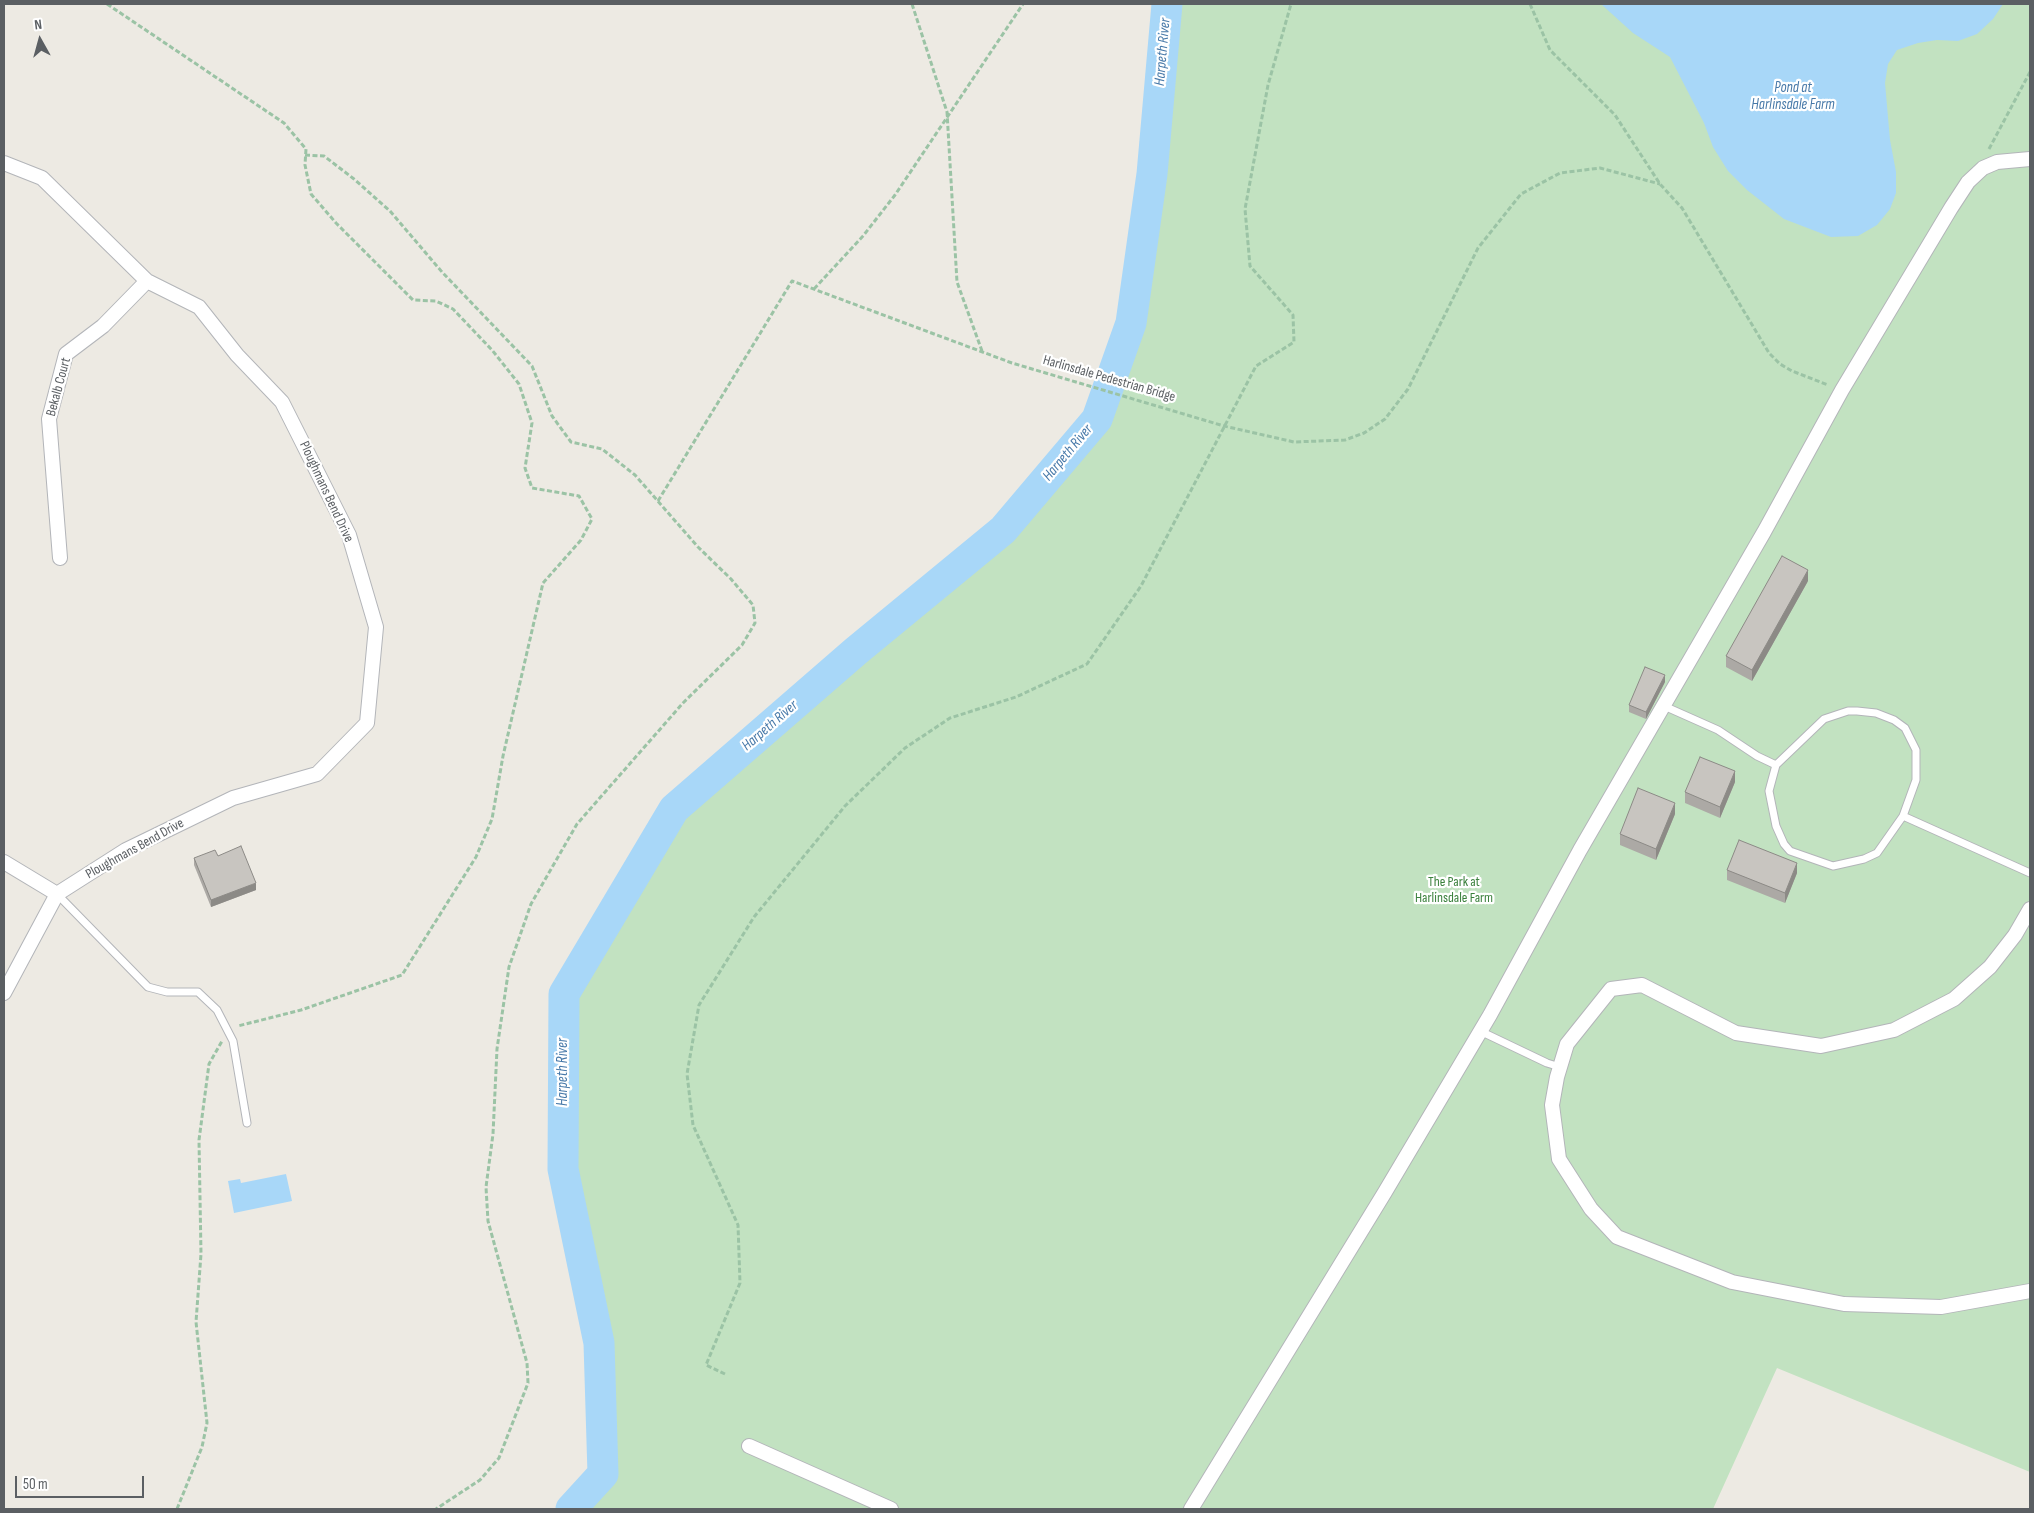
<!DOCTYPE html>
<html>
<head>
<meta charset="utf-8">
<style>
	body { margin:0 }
	#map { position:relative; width:2034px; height:1513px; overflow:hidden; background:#edeae3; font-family:"Sofia Sans Condensed",sans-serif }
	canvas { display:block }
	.frame { position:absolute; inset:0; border:5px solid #5b5f63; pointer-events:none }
	.north { position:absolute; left:15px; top:15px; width:50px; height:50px; -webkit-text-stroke:4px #fff; paint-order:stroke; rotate:353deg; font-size:14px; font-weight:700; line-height:20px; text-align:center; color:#5b5f63 }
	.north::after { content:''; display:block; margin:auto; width:18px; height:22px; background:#5b5f63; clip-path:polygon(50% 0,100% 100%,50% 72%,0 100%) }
	.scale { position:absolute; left:15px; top:1476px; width:129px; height:22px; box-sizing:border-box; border:2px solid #5b5f63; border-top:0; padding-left:6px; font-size:15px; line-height:18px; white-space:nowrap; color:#5b5f63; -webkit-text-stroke:4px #fff; paint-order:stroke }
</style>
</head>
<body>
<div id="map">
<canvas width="2034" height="1513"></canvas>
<div class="frame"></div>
<div class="north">N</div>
<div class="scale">50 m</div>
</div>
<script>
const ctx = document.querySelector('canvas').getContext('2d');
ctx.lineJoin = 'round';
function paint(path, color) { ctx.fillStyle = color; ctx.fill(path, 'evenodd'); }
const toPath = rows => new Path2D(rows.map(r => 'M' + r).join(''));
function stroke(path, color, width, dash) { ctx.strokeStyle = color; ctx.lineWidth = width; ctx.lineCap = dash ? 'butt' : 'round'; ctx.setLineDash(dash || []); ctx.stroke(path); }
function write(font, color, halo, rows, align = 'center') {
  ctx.font = font + ' "Sofia Sans Condensed",sans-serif'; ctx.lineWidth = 4.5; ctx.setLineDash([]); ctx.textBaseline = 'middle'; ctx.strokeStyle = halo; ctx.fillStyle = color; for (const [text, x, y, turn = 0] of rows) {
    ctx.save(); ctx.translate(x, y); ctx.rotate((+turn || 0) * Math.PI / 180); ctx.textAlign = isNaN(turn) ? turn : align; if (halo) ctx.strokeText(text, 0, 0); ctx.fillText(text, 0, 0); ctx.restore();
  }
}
paint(toPath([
	[1167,4,2030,4,2030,1472,1777,1368,1713,1509,571,1509,603,1474,599,1343,563,1169,564,994,674,809,856,651,1003,530,1097,419,1131,323,1152,174]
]), '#c2e2c1');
paint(toPath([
	[1601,4,2003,4,1993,19,1977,34,1958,41,1937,40,1918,43,1897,50,1888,64,1885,83,1890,140,1896,172,1896,193,1890,209,1877,225,1858,236,1831,237,1784,219,1747,190,1728,171,1713,147,1704,123,1670,57,1633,33],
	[286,1174,292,1201,234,1213,228,1181,240,1179,241,1183]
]), '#a8d7f8');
stroke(toPath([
	[571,1509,603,1474,599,1343,563,1169,564,994,674,809,856,651,1003,530,1097,419,1131,323,1152,174,1167,4]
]), '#a8d7f8', 31);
const service = toPath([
	[1664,706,1718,730,1757,756,1776,765,1769,791,1776,826,1784,844,1790,851,1833,866,1864,859,1877,853,1903,816,1916,780,1916,750,1905,728,1894,720,1876,713,1857,711,1848,711,1824,719,1776,765],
	[1903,816,2030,873],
	[57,894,148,987,167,992,198,992,217,1010,233,1041,247,1123],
	[1480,1031,1547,1063,1560,1067]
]);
const minor = toPath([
	[4,163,42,178,147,281,199,307,237,355,282,402,349,535,376,627,367,723,317,774,233,798,126,850,57,894,4,993],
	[60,558,49,419,66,354,103,326,147,281],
	[4,862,57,894],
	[2030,909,2015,935,1990,967,1954,999,1894,1030,1821,1046,1736,1033,1642,985,1611,989,1567,1044,1557,1077,1552,1105,1559,1159,1591,1209,1617,1237,1732,1282,1844,1304,1941,1307,2030,1291],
	[749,1446,891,1509],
	[1191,1509,1385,1192,1490,1015,1580,850,1764,532,1842,390,1951,208,1968,182,1983,168,1997,162,2030,159]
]);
stroke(service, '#b3b5b9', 9);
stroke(minor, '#b3b5b9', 16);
stroke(toPath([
	[107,4,284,123,306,149,305,165,311,194,336,223,413,300,436,301,453,309,492,350,519,384,532,423,525,468,532,488,579,496,592,519,581,540,543,583,503,756,492,819,476,857,402,975,301,1010,238,1026],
	[912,4,947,112,957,282,982,351],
	[1530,4,1550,50,1615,115,1660,184,1682,208,1769,353,1780,364,1792,371,1828,385],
	[1989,149,2030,72],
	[305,155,324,156,354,179,390,211,442,272,532,366,552,416,571,442,602,449,635,475,698,547,731,579,753,605,755,623,742,645,683,703,577,824,531,904,509,967,497,1049,493,1134,486,1187,488,1221,527,1363,528,1383,499,1458,480,1480,436,1509],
	[814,289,863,236,895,195,1023,4],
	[658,501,792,281,1012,363,1224,426,1294,442,1345,440,1364,433,1385,419,1408,389,1478,248,1521,194,1560,173,1600,168,1660,184],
	[725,1374,706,1365,740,1283,738,1225,693,1125,687,1074,699,1005,754,917,845,806,905,748,950,718,1016,697,1087,664,1141,586,1256,366,1294,342,1293,315,1250,266,1245,209,1268,85,1291,4],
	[177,1509,202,1447,207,1423,196,1322,201,1254,199,1140,209,1064,222,1041]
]), '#9bc3a5', 3, [5, 2.5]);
stroke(service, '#fff', 7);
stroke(minor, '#fff', 14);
paint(toPath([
	[1808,581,1752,681,1726,667,1726,656],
	[1665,682,1646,719,1629,712,1629,705],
	[1735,782,1720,818,1685,803,1685,792],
	[1675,814,1656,860,1620,845,1620,834],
	[218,856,256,890,211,907,194,865,194,858],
	[1727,870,1797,873,1785,903,1727,880]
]), '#aca9a5');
paint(toPath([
	[1808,570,1808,581,1752,681,1752,670],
	[1665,675,1665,682,1646,719,1646,712],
	[1735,771,1735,782,1720,818,1720,807],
	[1675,803,1675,814,1656,860,1656,849],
	[1797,863,1797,873,1785,903,1785,893],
	[256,883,256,890,211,907,211,900]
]), '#8c8a86');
const building = toPath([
	[1782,556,1808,570,1752,670,1726,656,1782,556],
	[1645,667,1665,675,1646,712,1629,705,1645,667],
	[1700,757,1735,771,1720,807,1685,792,1700,757],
	[1638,788,1675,803,1656,849,1620,834,1638,788],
	[1739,840,1797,863,1785,893,1727,870,1739,840],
	[241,846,256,883,211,900,194,858,215,850,218,856,241,846]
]);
paint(building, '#c8c5c0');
stroke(building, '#8c8a86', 1);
write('14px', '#5b5f63', '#fff', [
	["Harlinsdale Pedestrian Bridge",1109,379,16],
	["Bekalb Court",59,387,-75],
	["Ploughmans Bend Drive",326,492,65],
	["Ploughmans Bend Drive",135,849,-29]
]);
write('14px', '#3b813d', '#fff', [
	["The Park at",1454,882],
	["Harlinsdale Farm",1454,898]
]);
write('italic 15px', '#4678a8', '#fff', [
	["Harpeth River",1163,52,-85],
	["Pond at",1793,88],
	["Harlinsdale Farm",1793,105],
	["Harpeth River",1068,453,-50],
	["Harpeth River",770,726,-41],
	["Harpeth River",563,1072,-90]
]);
</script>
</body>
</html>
